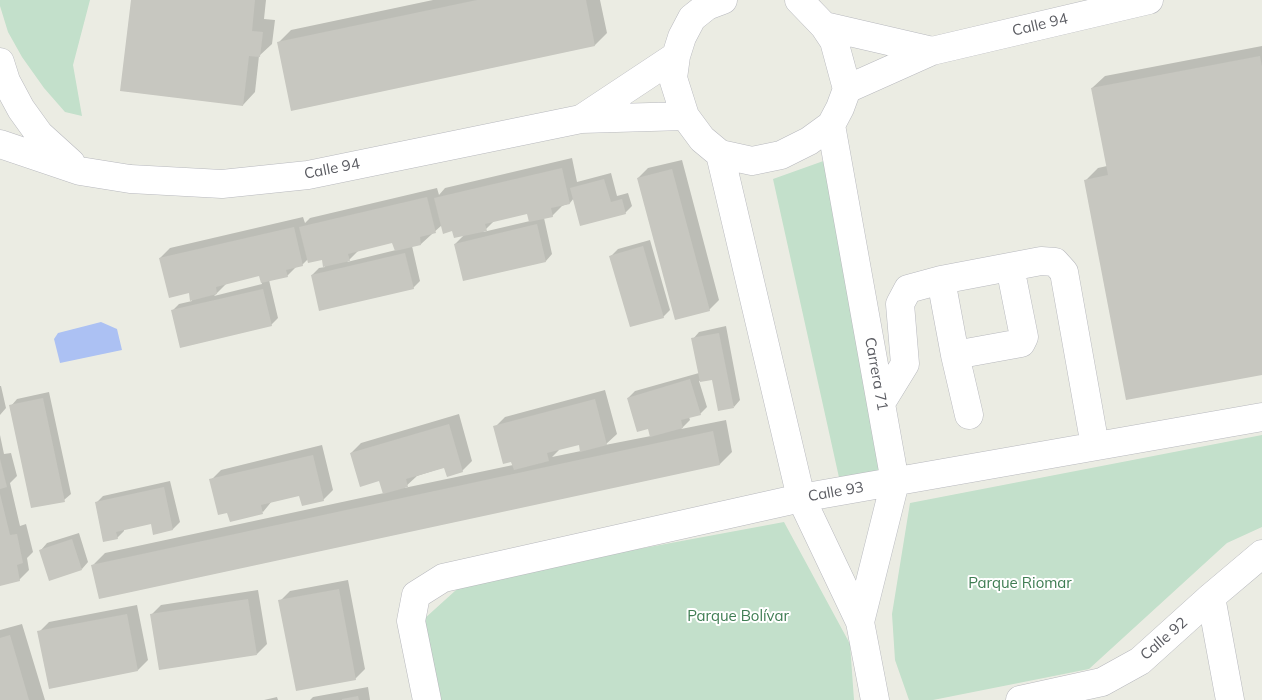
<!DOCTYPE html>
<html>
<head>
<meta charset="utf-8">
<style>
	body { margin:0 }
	canvas { display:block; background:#ebece3 }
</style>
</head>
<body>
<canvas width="1262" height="700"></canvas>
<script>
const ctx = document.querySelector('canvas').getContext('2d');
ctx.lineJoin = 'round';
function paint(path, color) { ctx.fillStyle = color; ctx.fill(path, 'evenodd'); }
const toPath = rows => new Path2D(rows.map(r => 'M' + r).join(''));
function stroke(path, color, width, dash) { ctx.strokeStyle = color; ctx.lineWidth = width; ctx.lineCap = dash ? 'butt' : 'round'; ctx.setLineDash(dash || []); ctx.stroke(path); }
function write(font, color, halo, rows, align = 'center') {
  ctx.font = font + ' Mulish,sans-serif'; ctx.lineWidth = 4; ctx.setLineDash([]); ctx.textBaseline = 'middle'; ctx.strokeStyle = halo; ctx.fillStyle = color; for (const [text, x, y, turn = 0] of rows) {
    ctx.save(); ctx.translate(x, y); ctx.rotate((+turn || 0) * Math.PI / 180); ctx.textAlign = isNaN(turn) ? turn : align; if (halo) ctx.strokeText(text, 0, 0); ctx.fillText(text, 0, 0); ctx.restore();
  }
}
paint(toPath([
	[0,0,90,0,73,65,82,116,65,112,44,88,22,57,8,32,0,6],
	[829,159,885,473,840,482,773,179],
	[1262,435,1262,527,1227,543,1089,669,933,700,909,700,895,660,892,614,910,503],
	[784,522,850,644,854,700,441,700,424,619,466,581]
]), '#c3e0cb');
paint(toPath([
	[101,322,117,329,122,350,60,363,54,339,58,333]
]), '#acc1f3');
paint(toPath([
	[132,0,266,0,264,19,275,20,272,44,259,56,255,92,243,105],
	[433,0,600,0,607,33,595,45,278,43,291,30],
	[1262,46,1262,374,1086,180,1098,168,1107,166,1092,88,1105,76],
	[572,158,577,182,611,173,617,196,628,193,632,206,625,213,574,198,570,203,562,206,552,216,544,218,552,254,546,261,455,244,465,234,442,225,421,244,412,246,420,281,413,288,312,275,319,268,325,267,323,258,308,259,302,265,297,266,287,276,269,280,278,318,271,325,172,311,179,304,192,301,190,292,160,258,170,248,303,217,305,223,310,218,437,188,439,195,445,188],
	[528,212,530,221,483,232,495,220],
	[393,242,396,250,347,262,359,250],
	[260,275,262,284,214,296,227,283],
	[682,160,719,300,709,310,638,178,648,168],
	[650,240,670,310,663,317,611,256,618,249],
	[726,326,740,400,734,407,713,378,699,381,707,407,700,414,689,417,690,420,681,429,726,420,732,452,720,464,93,565,105,553,384,493,380,480,351,453,361,443,459,414,472,461,462,471,445,467,417,476,404,488,513,465,495,427,505,417,605,390,617,434,605,445,651,436,649,428,628,398,635,391,699,373,693,339,699,332],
	[580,443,581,451,552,457,559,450,558,449],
	[0,386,1,386,6,408,0,415],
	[49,392,71,494,64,500,11,406,17,399],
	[0,435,4,454,11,453,17,476,10,483,20,526,26,524,33,552,27,558,29,570,19,580,0,584],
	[322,445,333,490,323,500,300,495,272,501,263,512,211,480,221,470],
	[170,481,180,522,173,529,154,533,152,523,124,529,124,531,117,538,96,503,103,496],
	[79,533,88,562,82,569,41,550,47,543],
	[348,580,365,669,355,679,280,601,290,591],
	[258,590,267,644,257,654,151,615,161,605],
	[137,605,148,660,138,670,39,632,49,622],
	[22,624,45,700,0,700,0,630],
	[368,687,370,700,310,700,313,697],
	[277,697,278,700,264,700]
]), '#0003');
paint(toPath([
	[131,0,255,0,252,31,263,32,260,57,249,56,243,106,120,91],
	[477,0,586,0,595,46,291,111,277,42],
	[1260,56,1262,67,1262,375,1126,400,1084,180,1108,175,1091,88],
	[562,168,570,204,551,208,553,217,529,222,527,214,485,224,487,231,454,238,452,231,443,234,434,198],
	[672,169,710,311,675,320,637,178],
	[604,179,611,202,622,199,626,214,580,226,570,188],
	[427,197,436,233,420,237,421,245,395,251,392,243,348,254,350,261,323,267,322,260,308,263,299,227],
	[537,224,546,262,463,281,454,244],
	[294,227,303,266,286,270,288,277,261,283,259,276,216,287,217,294,190,301,189,293,169,298,159,258],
	[643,246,664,318,630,327,609,256],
	[405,253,414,289,319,311,311,275],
	[263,289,272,326,180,348,171,310],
	[719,333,734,408,718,411,712,380,700,382,691,338],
	[690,379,701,415,681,420,683,428,650,437,648,429,637,432,627,398],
	[43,398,65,502,31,508,9,405],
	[595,399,607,445,580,452,579,445,547,453,549,461,514,470,511,462,503,464,493,426],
	[449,424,463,472,447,477,444,468,406,479,408,487,383,494,379,481,360,487,350,453],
	[713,431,720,465,99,599,91,565],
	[313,455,324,501,302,506,299,496,261,505,263,514,230,522,227,513,218,515,209,479],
	[0,459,7,487,0,489],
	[164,487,173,530,153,535,151,524,116,532,118,539,103,542,95,502],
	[0,494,10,535,17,534,23,563,17,565,20,581,0,586],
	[72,539,82,570,49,581,39,550],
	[339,589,356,680,296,691,278,600],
	[248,599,257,655,159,670,150,614],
	[127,614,138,671,49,689,37,631],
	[10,635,29,700,0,700,0,638],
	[358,696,359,700,342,700,342,699]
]), '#c7c7c0');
const minor = toPath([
	[723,0,707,6,692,18,682,37,676,56,673,78,685,116,702,139,720,154,752,161,781,155,809,141,831,125,840,108,847,89,834,41,824,26,799,0],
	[824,26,932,51],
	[0,62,6,81,21,109,39,134,71,163],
	[847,89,932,51,1149,0],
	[581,119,676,56],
	[831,125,895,482,860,622],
	[0,144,80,171,130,179,222,184,308,175,581,119,685,116],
	[720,154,801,498,860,622,875,700],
	[941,280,955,355,1021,343,1024,337,1010,267],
	[955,355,969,415],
	[881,403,905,364,900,304,908,289,941,280,1041,261,1055,262,1064,272,1095,446],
	[1211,597,1230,700],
	[427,700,411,621,416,595,443,578,801,498,1262,417],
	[1020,700,1102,682,1140,661,1211,597,1262,554]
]);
stroke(minor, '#b8b9be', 29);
stroke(minor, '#fff', 28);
write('15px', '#5b5c62', '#fff', [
	["Calle 94",1040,25,-13],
	["Calle 94",332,169,-11],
	["Carrera 71",876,374,80],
	["Calle 93",836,492,-10],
	["Calle 92",1164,639,-41]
]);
write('15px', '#3f7d53', '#fff', [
	["Parque Riomar",1020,583],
	["Parque Bolívar",738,616]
]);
</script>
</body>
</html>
